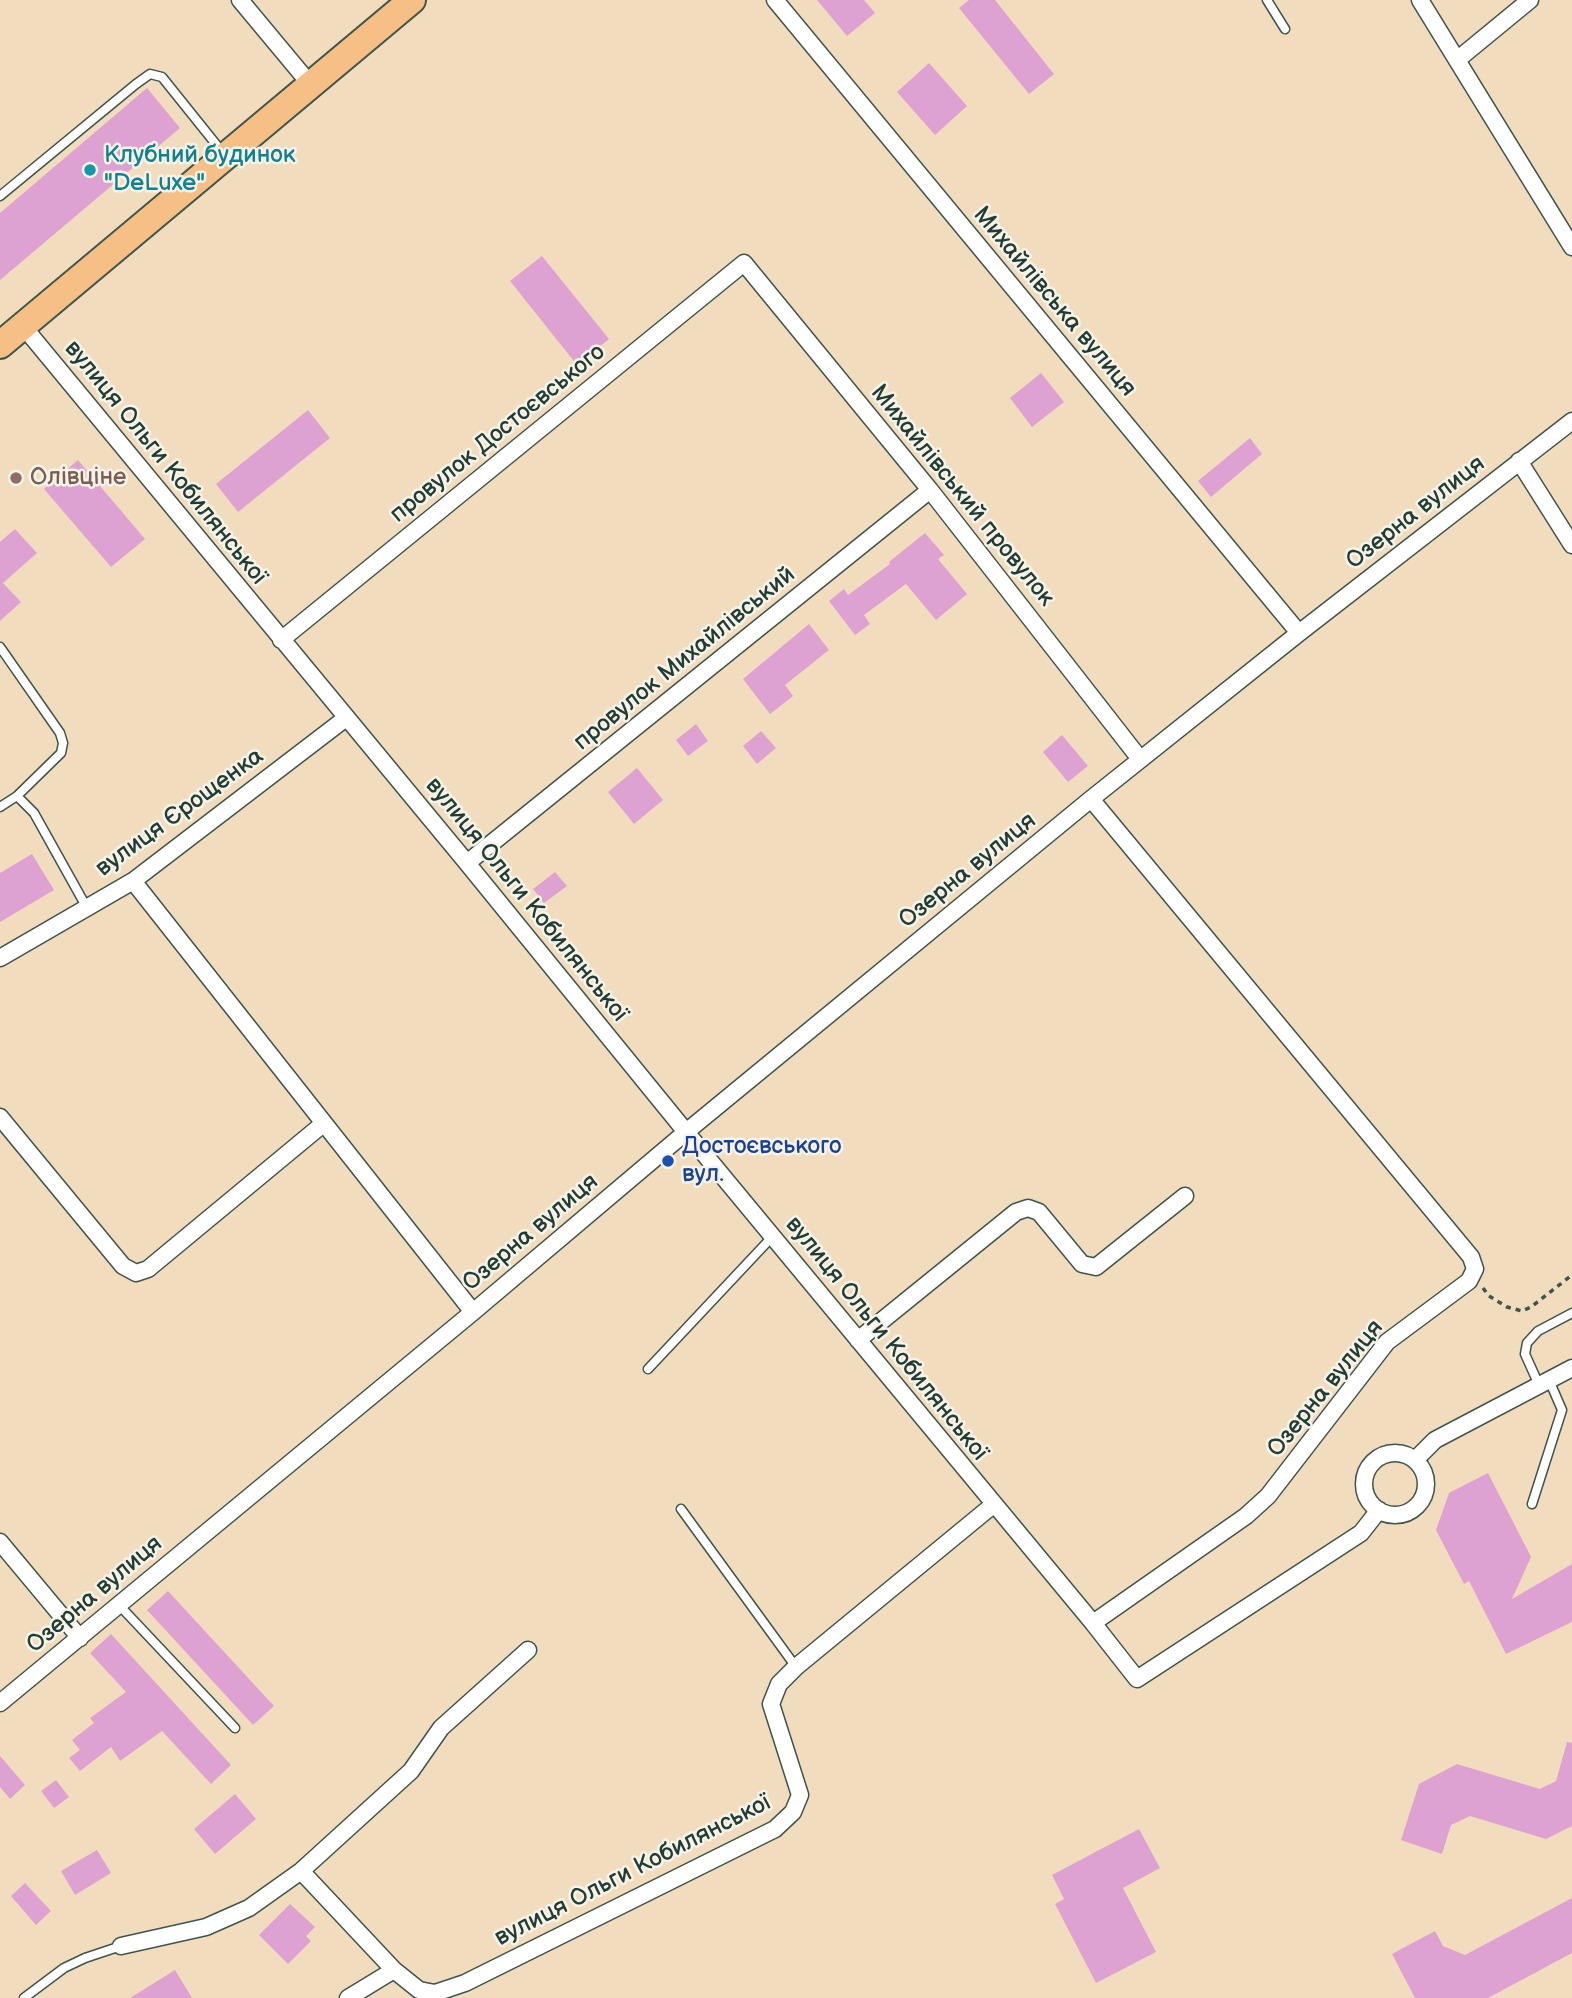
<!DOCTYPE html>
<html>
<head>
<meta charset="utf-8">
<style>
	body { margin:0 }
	canvas { display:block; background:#f1ddbe }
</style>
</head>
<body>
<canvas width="1572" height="1998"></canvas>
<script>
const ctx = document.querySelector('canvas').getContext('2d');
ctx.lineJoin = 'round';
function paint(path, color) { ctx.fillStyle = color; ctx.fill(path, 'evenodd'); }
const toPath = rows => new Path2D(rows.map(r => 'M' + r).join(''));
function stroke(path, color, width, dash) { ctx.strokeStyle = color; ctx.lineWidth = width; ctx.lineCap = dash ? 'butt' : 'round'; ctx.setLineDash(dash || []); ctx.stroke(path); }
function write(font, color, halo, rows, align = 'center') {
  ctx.font = font + ' "Balsamiq Sans",sans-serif'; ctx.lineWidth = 5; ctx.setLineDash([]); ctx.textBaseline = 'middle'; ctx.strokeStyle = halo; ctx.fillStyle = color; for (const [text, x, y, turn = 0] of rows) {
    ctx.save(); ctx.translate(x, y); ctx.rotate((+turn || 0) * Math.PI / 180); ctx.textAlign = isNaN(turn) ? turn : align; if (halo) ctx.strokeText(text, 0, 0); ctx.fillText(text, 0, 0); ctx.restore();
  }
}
paint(toPath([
	[817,0,864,0,875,13,847,36],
	[969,0,995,0,1054,74,1029,94,959,8],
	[929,63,967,106,935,135,897,92],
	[147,88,180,128,0,280,0,213],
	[542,256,609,339,577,365,510,281],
	[1041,373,1064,402,1032,427,1010,398],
	[308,410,330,438,238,512,216,484],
	[1250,438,1262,454,1211,497,1198,481],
	[78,460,145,539,111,567,44,489],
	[15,529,37,553,3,583,21,602,0,621,0,542],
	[925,533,944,555,938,559,967,594,936,620,906,584,864,615,870,624,855,635,829,601,844,589,848,595,890,564,889,562],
	[809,624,829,650,785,685,793,696,770,714,743,679],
	[696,724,708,741,688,756,676,740],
	[761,731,776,748,757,764,743,746],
	[1062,735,1088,766,1068,782,1043,752],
	[637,768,663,800,634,824,608,792],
	[32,854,54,890,0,922,0,873],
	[555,872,567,886,544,903,533,889],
	[1488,1473,1531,1557,1512,1599,1572,1564,1572,1622,1506,1654,1469,1581,1464,1584,1436,1530,1449,1493],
	[168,1591,274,1706,253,1725,147,1610],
	[111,1634,231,1765,211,1784,162,1731,120,1761,111,1747,80,1771,69,1758,80,1750,72,1740,94,1723,90,1718,126,1692,90,1653],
	[1567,1742,1572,1743,1572,1826,1546,1839,1470,1816,1451,1825,1442,1854,1401,1840,1419,1784,1457,1764,1540,1789,1556,1781],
	[0,1756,25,1785,10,1799,0,1787],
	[56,1780,69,1797,54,1808,41,1791],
	[235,1794,256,1819,215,1854,194,1829],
	[1139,1829,1160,1868,1123,1888,1156,1952,1096,1983,1055,1904,1064,1899,1052,1875],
	[97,1850,111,1873,75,1895,61,1871],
	[25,1883,51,1911,36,1925,11,1896],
	[1572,1898,1572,1953,1488,1998,1415,1998,1392,1954,1435,1931,1443,1946,1465,1955],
	[290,1904,315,1927,306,1936,311,1941,288,1964,259,1935],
	[175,1970,192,1998,130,1998]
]), '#dda2d1');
const service = toPath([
	[1267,0,1285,29],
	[0,196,136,84,150,74,162,77,223,153],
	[0,647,60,733,63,743,61,753,17,796],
	[0,807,17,796,34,813,87,908],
	[648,1369,772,1237],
	[1539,1385,1525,1354,1527,1343,1538,1331,1572,1313],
	[1532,1504,1562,1410,1549,1380],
	[681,1509,796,1667],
	[119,1605,235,1728],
	[24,1998,64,1968,85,1958,121,1946]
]);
const minor = toPath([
	[240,0,310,84],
	[775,0,1299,633],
	[1420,0,1572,247],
	[1457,60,1530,0],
	[23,326,467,863,686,1132,1093,1623,1137,1679,1361,1533,1379,1510],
	[1519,461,1572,545],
	[281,640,744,263,930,490,1140,759],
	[1091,799,1471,1257,1475,1269,1469,1281,1387,1342,1268,1496,1246,1516,1093,1623],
	[467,863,930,490],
	[133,881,473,1312],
	[0,958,133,881,346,718],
	[0,1117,123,1266,136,1273,148,1269,323,1124],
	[858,1340,1016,1212,1028,1208,1039,1212,1082,1264,1096,1267,1185,1196],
	'1364 1484a31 31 0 1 1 62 0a31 31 0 1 1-62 0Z',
	[1415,1460,1435,1440,1572,1368],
	[0,1542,80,1638],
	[0,1703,473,1312,686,1132,1091,799,1299,633,1572,421],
	[301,1871,394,1970,419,1990,435,1993,465,1983,775,1829,793,1812,800,1795,771,1704,779,1684,796,1667,993,1505],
	[121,1946,206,1927,249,1908,301,1871,411,1771,441,1728,528,1650],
	[348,1998,394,1970]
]);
const primary = toPath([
	[0,345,412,0]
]);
stroke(service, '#3e5549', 11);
stroke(minor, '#3e5549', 19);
stroke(primary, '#3e5549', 30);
stroke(toPath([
	[1483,1288,1489,1296,1507,1307,1522,1311,1531,1307,1572,1275]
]), '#3e5549', 3.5, [5, 5]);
stroke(service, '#fff', 8);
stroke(minor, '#fff', 16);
stroke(primary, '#f5bf86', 26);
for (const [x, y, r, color] of [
	[90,170,7,"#0f9aa8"],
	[16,478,7,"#8d6e63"],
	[668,1161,7,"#1a4fb4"]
]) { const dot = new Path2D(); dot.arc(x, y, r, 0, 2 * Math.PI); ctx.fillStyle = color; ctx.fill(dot); stroke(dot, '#f7f3e8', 2.5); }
write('24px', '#0d838f', '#f7f3e8', [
	["Клубний будинок",104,156],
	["\"DeLuxe\"",104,184]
], 'left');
write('24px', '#1f3d34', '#f7f3e8', [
	["Михайлівська вулиця",1054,302,50],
	["провулок Достоєвського",498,434,-39],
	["вулиця Ольги Кобилянської",165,463,51],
	["Михайлівський провулок",962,496,51],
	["Озерна вулиця",1416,513,-38],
	["провулок Михайлівський",685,659,-39],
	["вулиця Єрощенка",180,813,-36],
	["Озерна вулиця",968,871,-39],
	["вулиця Ольги Кобилянської",526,900,51],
	["Озерна вулиця",531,1233,-40],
	["вулиця Ольги Кобилянської",886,1339,51],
	["Озерна вулиця",1326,1389,-51],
	["Озерна вулиця",95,1595,-40],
	["вулиця Ольги Кобилянської",633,1871,-27]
]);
write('24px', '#785e54', '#f7f3e8', [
	["Олівціне",30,478]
], 'left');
write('24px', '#164399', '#f7f3e8', [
	["Достоєвського",682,1147],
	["вул.",682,1175]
], 'left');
</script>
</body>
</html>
